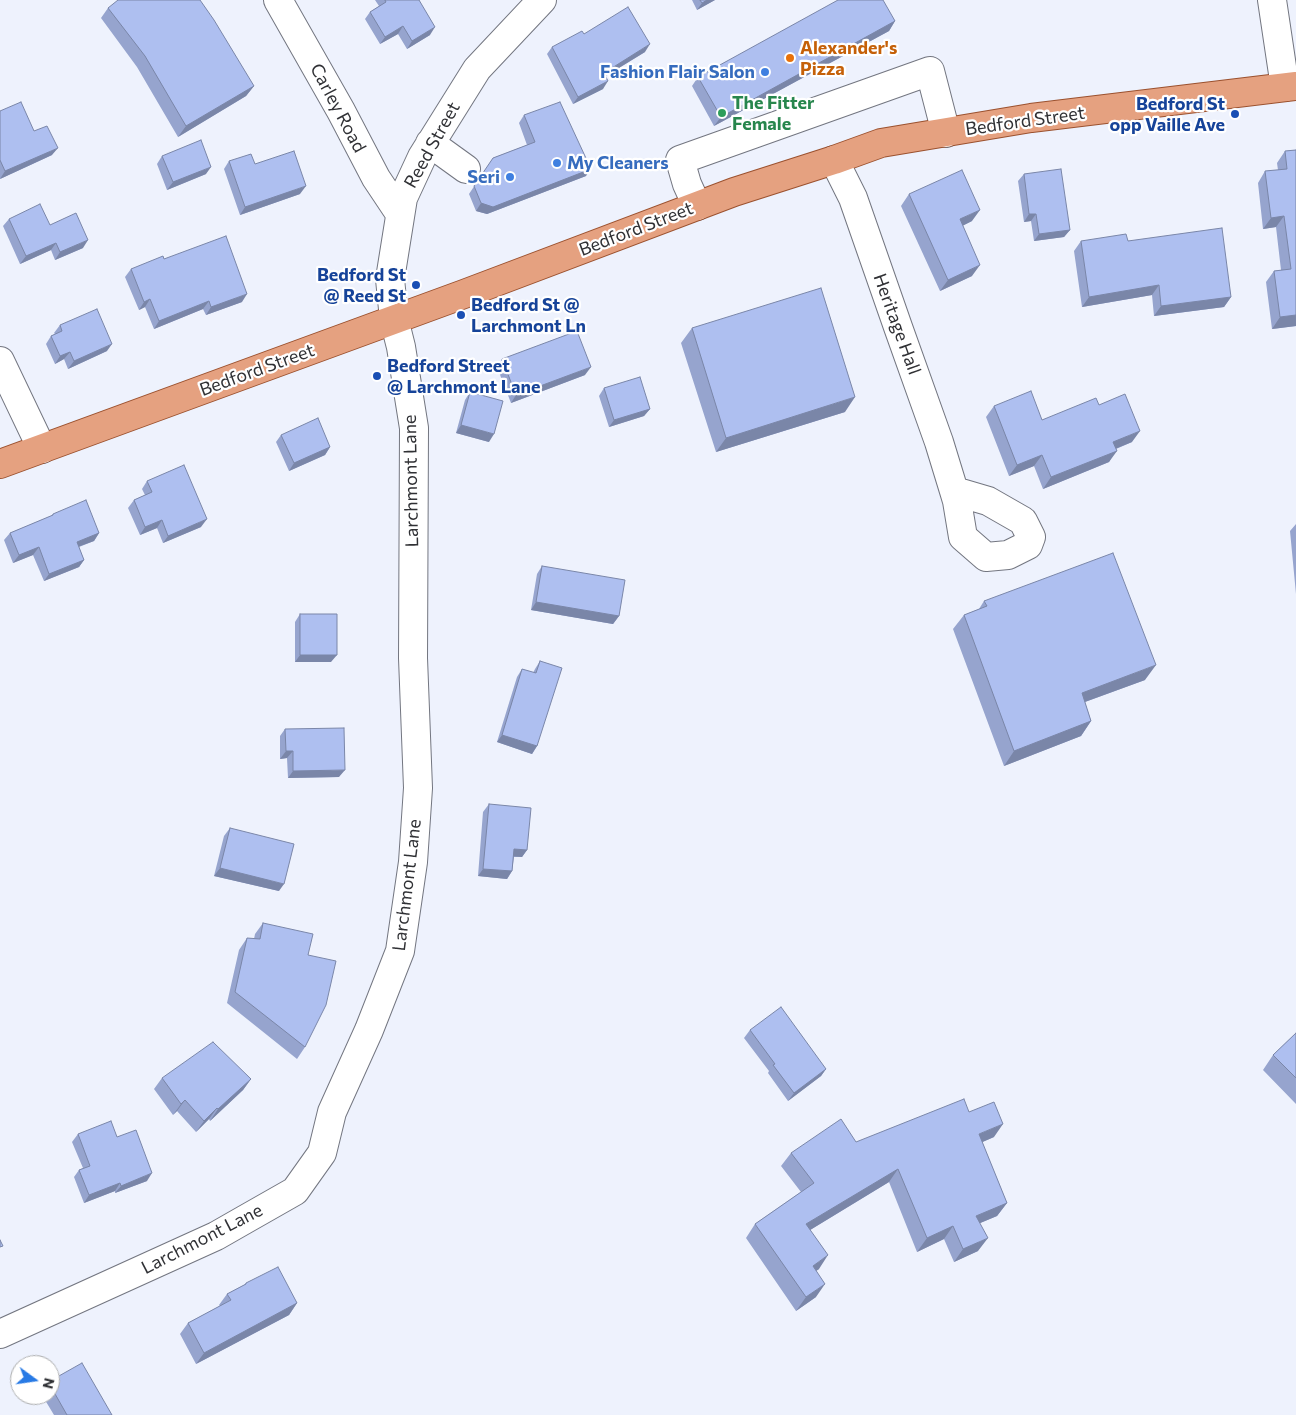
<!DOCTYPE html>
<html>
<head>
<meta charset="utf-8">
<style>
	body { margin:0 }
	#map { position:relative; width:1296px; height:1415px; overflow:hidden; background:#eef2fd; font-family:Commissioner,sans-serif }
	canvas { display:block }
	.north { position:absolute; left:10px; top:1355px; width:50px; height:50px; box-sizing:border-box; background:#fff; border:1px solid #acadae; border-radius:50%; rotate:104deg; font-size:14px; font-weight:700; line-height:20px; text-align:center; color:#303135 }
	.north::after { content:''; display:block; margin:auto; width:18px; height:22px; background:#287ae5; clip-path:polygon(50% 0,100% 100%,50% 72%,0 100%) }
</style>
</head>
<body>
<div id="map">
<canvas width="1296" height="1415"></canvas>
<div class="north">N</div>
</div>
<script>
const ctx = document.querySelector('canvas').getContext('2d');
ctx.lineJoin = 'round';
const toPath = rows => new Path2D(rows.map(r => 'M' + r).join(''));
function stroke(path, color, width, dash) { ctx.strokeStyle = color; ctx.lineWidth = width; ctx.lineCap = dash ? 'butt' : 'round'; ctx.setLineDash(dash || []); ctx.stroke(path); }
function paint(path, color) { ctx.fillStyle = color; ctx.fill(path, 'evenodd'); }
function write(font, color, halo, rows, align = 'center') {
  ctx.font = font + ' Commissioner,sans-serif'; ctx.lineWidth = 4.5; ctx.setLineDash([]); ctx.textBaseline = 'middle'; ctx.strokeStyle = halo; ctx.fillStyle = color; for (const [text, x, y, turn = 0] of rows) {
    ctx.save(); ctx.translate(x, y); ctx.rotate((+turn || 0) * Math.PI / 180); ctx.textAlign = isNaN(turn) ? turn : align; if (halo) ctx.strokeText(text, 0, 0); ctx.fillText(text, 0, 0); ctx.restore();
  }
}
const minor = toPath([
	[278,0,341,111,376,178,400,214],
	[1272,0,1285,87],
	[430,143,466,169],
	[834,160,853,198,898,327,939,442,954,491,957,501,963,537,986,557,1008,555,1028,545,1031,537,1023,521,988,501,954,491],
	[697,206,687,184,680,160,930,71,946,133],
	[0,361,42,449],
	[0,1334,216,1236,244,1220,295,1191,322,1153,332,1112,369,1030,400,951,413,862,418,788,413,658,414,428,401,347,394,319,390,279,403,198,422,157,477,69,542,0]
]);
const major = toPath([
	[0,464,464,294,734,192,834,160,881,143,1031,118,1296,86]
]);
stroke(minor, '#737680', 30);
stroke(major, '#9b512e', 30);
stroke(minor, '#fff', 28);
stroke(major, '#e5a180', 28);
paint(toPath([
	[375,0,419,0,430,35,407,49,398,34,380,44,365,19,370,12,379,6],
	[692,0,715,0,697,10],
	[108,8,254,86,246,96,178,137,137,67,101,18],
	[895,21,889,31,714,126,692,86,698,77],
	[584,34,645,52,606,76,603,89,573,104,547,54,552,47],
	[0,111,34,131,52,155,0,179],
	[524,115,586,176,487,214,476,211,469,194,493,158,527,145,519,123],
	[1296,150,1296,326,1272,329,1266,282,1274,271,1281,270,1276,227,1263,229,1258,183,1265,171,1278,170,1277,163,1285,151],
	[162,156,206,174,167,190,157,164],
	[229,161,255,164,300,194,240,215,224,169],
	[1024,174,1070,230,1064,237,1034,241,1031,221,1024,222,1018,181],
	[909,194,972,221,962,226,972,276,940,291,901,206],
	[9,219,50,225,83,248,55,260,51,250,20,264,3,226],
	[1081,241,1128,241,1231,297,1224,307,1154,316,1152,295,1082,307,1074,251],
	[164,259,242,302,206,315,203,309,154,329,145,307,139,310,125,277,131,269],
	[60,325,107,351,68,369,64,359,55,364,46,344,51,336,55,334,54,333],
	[692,328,845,412,716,452,681,343],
	[502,359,585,375,511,403,497,367],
	[604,388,650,409,644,416,609,427,599,396],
	[470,392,489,442,456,433,465,400],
	[1099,405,1132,442,1116,449,1109,462,1043,489,1034,466,1009,476,986,417,994,406,1042,420],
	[281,435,330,447,325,455,289,471,276,442],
	[147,481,201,527,163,543,157,528,140,535,128,508,134,500,145,495,142,489],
	[53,514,99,533,94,541,79,547,84,560,79,567,44,581,33,555,13,563,4,540,10,533,51,516],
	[1296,524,1296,594,1290,531],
	[542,566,619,616,613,624,531,610,537,574],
	[984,601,1145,680,1085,702,1091,721,1081,736,1004,766,953,629,964,615,979,609],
	[300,614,331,662,295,662,295,622],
	[540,661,537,746,532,754,497,742,517,677,522,669,533,673,535,669],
	[285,729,339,777,288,778,287,758,280,759,280,736],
	[489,804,527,850,522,857,514,857,512,871,507,879,478,876,483,812],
	[230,828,279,891,214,876,224,836],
	[263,923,308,955,305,1047,297,1059,227,1003,239,950,247,938,254,939,255,934],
	[750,1030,826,1069,821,1076,788,1101,768,1073,769,1071,744,1038],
	[1296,1033,1296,1104,1263,1070,1273,1055],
	[162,1078,251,1079,243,1090,210,1121,209,1119,196,1132,177,1111,173,1115,154,1089],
	[78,1134,117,1137,147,1181,115,1193,115,1191,84,1203,74,1177,79,1170,83,1168,72,1142],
	[994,1137,982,1142,1007,1203,997,1216,980,1223,978,1251,954,1262,944,1239,917,1252,889,1182,810,1230,819,1269,816,1271,816,1297,796,1311,746,1238,755,1224,801,1192,781,1166,791,1153,856,1142],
	[246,1283,297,1303,289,1315,196,1364,180,1334,188,1323,220,1306,219,1305,227,1294,244,1285],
	[50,1381,112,1415,54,1415,42,1395,50,1395]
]), '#96a4ce');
paint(toPath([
	[707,0,715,0,697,10,702,3],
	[895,21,889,31,714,126,721,117],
	[403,26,398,34,380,44,385,37],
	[435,27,430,35,407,49,412,41],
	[650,44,645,52,599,80,604,73],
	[608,81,603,89,573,104,578,97],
	[254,86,246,96,178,137,186,126],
	[58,148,52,155,0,179,5,171],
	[211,167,206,174,167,190,173,182],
	[591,169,586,176,487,214,476,211,481,203],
	[306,186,300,194,240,215,245,207],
	[980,210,972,221,952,231,960,219],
	[1029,214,1036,214,1031,221,1024,222],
	[1284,216,1276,227,1263,229,1271,218],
	[1070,230,1064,237,1034,241,1039,234],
	[88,240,83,248,55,260,60,252],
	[56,243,51,250,20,264,26,256],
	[980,265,972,276,940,291,948,280],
	[1159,285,1152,295,1082,307,1089,297],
	[247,294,242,302,206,315,211,307],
	[1231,297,1224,307,1154,316,1161,306],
	[150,299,145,307,139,310,144,302],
	[209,301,203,309,154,329,159,321],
	[1296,315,1296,326,1272,329,1280,317],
	[112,344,107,351,68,369,74,361],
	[70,352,64,359,55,364,60,356],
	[591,367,585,375,511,403,516,395],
	[855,397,845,412,716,452,726,438],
	[650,409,644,416,609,427,614,420],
	[461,425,494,434,489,442,456,433],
	[1140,431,1132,442,1105,453,1113,442],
	[330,447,325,455,289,471,294,463],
	[1117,451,1109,462,1043,489,1051,477],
	[1042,455,1034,466,1009,476,1017,465],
	[207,519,201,527,163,543,168,536],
	[162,520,157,528,140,535,145,527],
	[99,533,94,541,72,549,77,542],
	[39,547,33,555,13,563,19,555],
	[84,560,79,567,44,581,49,574],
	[536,602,619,616,613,624,531,610],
	[300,655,337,655,331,662,295,662],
	[1156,665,1145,680,1071,707,1082,693],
	[1091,721,1081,736,1004,766,1014,751],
	[502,735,537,746,532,754,497,742],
	[286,751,293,751,287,758,280,759],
	[345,770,339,777,288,778,293,771],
	[514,849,527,850,522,857,509,856],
	[220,868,284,884,279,891,214,876],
	[483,869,512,871,507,879,478,876],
	[826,1069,821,1076,788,1101,794,1093],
	[251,1079,243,1090,210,1121,218,1109],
	[185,1100,177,1111,173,1115,181,1104],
	[217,1108,209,1119,196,1132,204,1121],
	[1003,1124,994,1137,969,1148,979,1134],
	[898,1169,889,1182,797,1238,806,1224],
	[152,1173,147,1181,115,1193,121,1186],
	[120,1183,115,1191,84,1203,89,1195],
	[1007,1203,997,1216,966,1229,976,1216],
	[953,1226,944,1239,917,1252,927,1238],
	[988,1238,978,1251,954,1262,963,1249],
	[828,1255,819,1269,804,1279,813,1266],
	[825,1284,816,1297,796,1311,806,1297],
	[297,1303,289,1315,196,1364,204,1353]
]), '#7a86a8');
const building = toPath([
	[118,0,200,0,214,20,254,86,186,126,145,56,108,8,118,0],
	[385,0,419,0,435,27,412,41,403,26,385,37,370,12,386,2,385,0],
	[700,0,707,0,702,3,700,0],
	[838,0,883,0,895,21,721,117,698,77,838,0],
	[628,7,650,44,604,73,608,81,578,97,552,47,582,31,584,34,628,7],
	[21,102,34,131,47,126,58,148,5,171,0,160,0,111,21,102],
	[560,102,591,169,493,207,481,203,474,186,493,158,535,142,524,115,560,102],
	[201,140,211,167,173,182,162,156,201,140],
	[1296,150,1296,315,1280,317,1274,271,1291,269,1284,216,1271,218,1265,171,1287,169,1285,151,1296,150],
	[294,151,306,186,245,207,229,161,251,154,255,164,294,151],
	[1061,169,1070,230,1039,234,1036,214,1029,214,1024,174,1061,169],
	[962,170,980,210,960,219,980,265,948,280,909,194,962,170],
	[40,204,50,225,76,213,88,240,60,252,56,243,26,256,9,219,40,204],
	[1222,228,1231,297,1161,306,1159,285,1089,297,1081,241,1126,234,1128,241,1222,228],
	[226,236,247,294,211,307,209,301,159,321,150,299,144,302,131,269,163,256,164,259,226,236],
	[821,288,855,397,726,438,692,328,821,288],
	[97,309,112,344,74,361,70,352,60,356,51,336,62,331,60,325,97,309],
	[577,331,591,367,516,395,502,359,577,331],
	[640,377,650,409,614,420,604,388,640,377],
	[1031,391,1042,420,1096,398,1099,405,1125,394,1140,431,1113,442,1117,451,1051,477,1042,455,1017,465,994,406,1031,391],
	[470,392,503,401,494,434,461,425,470,392],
	[318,418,330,447,294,463,281,435,318,418],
	[184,465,207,519,168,536,162,520,145,527,134,500,152,492,147,481,184,465],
	[86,500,99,533,77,542,84,560,49,574,39,547,19,555,10,533,53,515,53,514,86,500],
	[1113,553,1156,665,1082,693,1091,721,1014,751,964,615,987,606,984,601,1113,553],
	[542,566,625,580,619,616,536,602,542,566],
	[300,614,337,614,337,655,300,655,300,614],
	[540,661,562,668,537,746,502,735,522,669,536,673,540,661],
	[344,728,345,770,293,771,293,751,286,751,285,729,344,728],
	[489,804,531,808,527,850,514,849,512,871,483,869,489,804],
	[230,828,294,844,284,884,220,868,230,828],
	[263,923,313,934,308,955,336,961,326,1005,305,1047,235,992,247,938,260,939,263,923],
	[781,1007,826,1069,794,1093,773,1065,775,1064,750,1030,781,1007],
	[1296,1033,1296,1078,1273,1055,1296,1033],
	[213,1042,251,1079,218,1109,217,1108,204,1121,185,1100,181,1104,162,1078,213,1042],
	[964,1099,969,1112,994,1102,1003,1124,979,1134,1007,1203,976,1216,988,1238,963,1249,953,1226,927,1238,898,1169,806,1224,828,1255,813,1266,825,1284,806,1297,755,1224,814,1183,791,1153,841,1119,856,1142,964,1099],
	[111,1121,117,1137,136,1130,152,1173,121,1186,120,1183,89,1195,79,1170,90,1166,78,1134,111,1121],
	[0,1240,3,1246,0,1247,0,1240],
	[278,1267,297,1303,204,1353,188,1323,231,1300,227,1294,246,1284,246,1283,278,1267],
	[82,1363,112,1415,67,1415,50,1385,50,1381,82,1363]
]);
paint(building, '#aebff0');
stroke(building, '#7a86a8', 1);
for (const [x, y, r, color] of [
	[790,58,5,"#e8710a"],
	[765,72,5,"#3f7fe0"],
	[722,113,5,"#2e9e5b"],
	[1235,114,5,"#1a4fb4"],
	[557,163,5,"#3f7fe0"],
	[510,177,5,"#3f7fe0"],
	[416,285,5,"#1a4fb4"],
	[461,315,5,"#1a4fb4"],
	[377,376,5,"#1a4fb4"]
]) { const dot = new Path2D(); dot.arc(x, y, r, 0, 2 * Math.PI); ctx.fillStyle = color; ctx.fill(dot); stroke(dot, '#fff', 2); }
write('bold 18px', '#c56008', '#fff', [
	["Alexander's",800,48],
	["Pizza",800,69]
], 'left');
write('bold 18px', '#366cbe', '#fff', [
	["Fashion Flair Salon",755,72],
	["My Cleaners",567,163,"left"],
	["Seri",500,177]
], 'right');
write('bold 18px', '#27864d', '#fff', [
	["The Fitter",732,103],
	["Female",732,124]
], 'left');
write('bold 18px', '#164399', '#fff', [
	["Bedford St",1225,104],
	["opp Vaille Ave",1225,125],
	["Bedford St",406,275],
	["@ Reed St",406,296],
	["Bedford St @",471,305,"left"],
	["Larchmont Ln",471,326,"left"],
	["Bedford Street",387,366,"left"],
	["@ Larchmont Lane",387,387,"left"]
], 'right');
write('18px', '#303135', '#fff', [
	["Carley Road",338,108,62],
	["Bedford Street",1025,121,-8],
	["Reed Street",432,145,-61],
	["Bedford Street",636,229,-21],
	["Heritage Hall",897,324,70],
	["Bedford Street",257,370,-20],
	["Larchmont Lane",411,481,-91],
	["Larchmont Lane",407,885,-83],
	["Larchmont Lane",202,1239,-27]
]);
</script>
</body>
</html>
